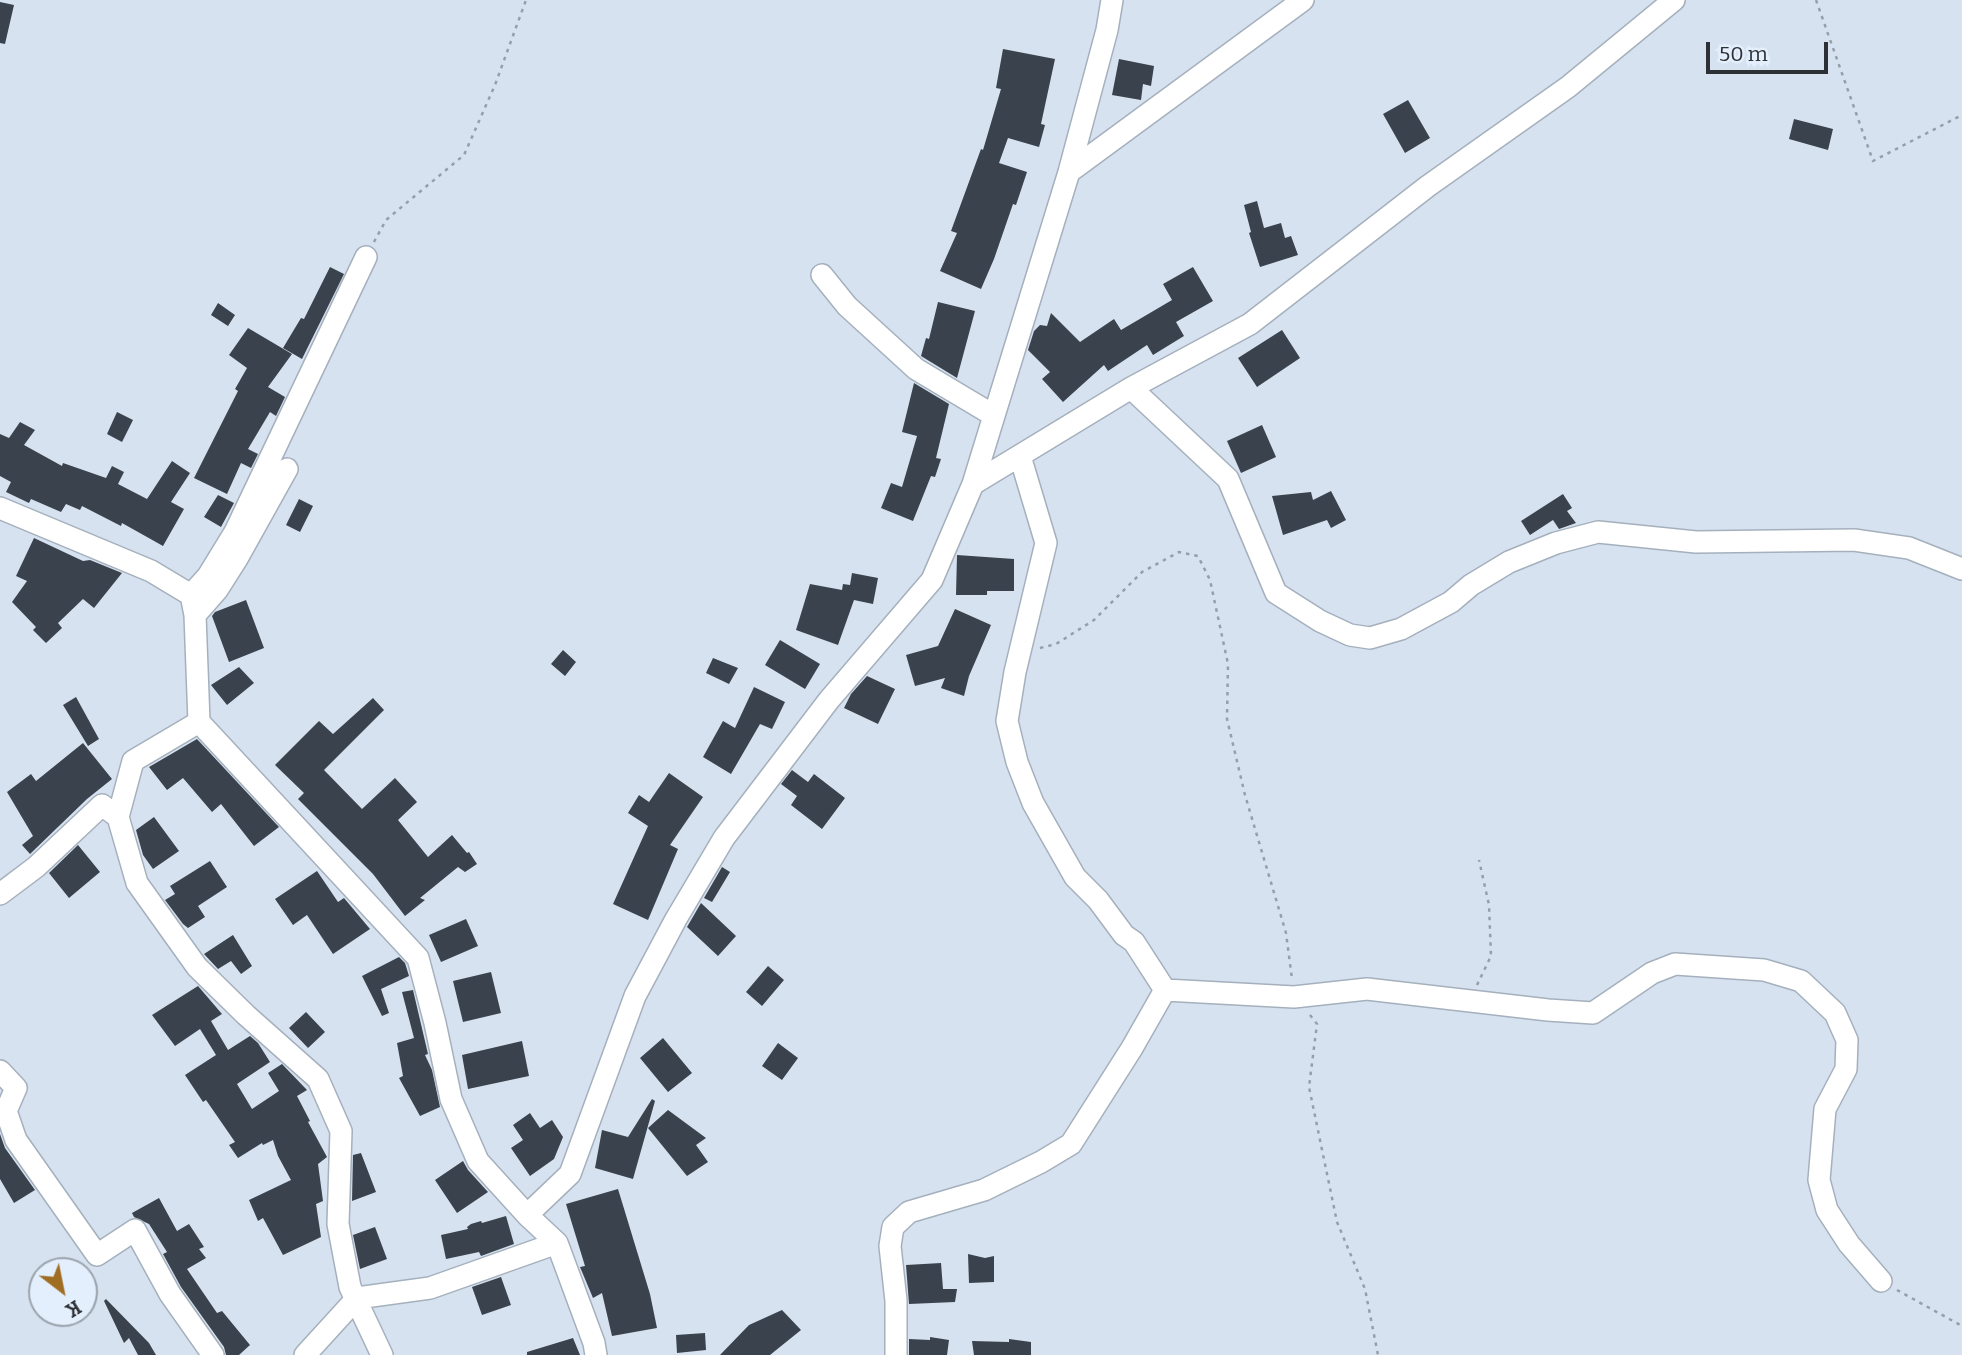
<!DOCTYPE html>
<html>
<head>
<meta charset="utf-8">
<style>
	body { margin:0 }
	#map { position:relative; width:1962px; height:1355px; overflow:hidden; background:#d7e2f0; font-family:Bitter,serif }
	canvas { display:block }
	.north { position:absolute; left:28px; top:1257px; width:70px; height:70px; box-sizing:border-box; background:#e4effd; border:2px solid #9ba3ad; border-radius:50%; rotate:148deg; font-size:19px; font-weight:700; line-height:28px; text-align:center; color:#2d3136 }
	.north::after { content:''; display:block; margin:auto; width:24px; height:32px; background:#a06e23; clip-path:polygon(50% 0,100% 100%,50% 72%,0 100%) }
	.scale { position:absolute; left:1706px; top:42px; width:122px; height:32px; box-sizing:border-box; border:4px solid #2d3136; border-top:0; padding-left:9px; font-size:21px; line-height:24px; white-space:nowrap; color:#2d3136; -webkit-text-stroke:5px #e4effd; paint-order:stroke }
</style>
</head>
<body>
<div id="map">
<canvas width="1962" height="1355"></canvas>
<div class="north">K</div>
<div class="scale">50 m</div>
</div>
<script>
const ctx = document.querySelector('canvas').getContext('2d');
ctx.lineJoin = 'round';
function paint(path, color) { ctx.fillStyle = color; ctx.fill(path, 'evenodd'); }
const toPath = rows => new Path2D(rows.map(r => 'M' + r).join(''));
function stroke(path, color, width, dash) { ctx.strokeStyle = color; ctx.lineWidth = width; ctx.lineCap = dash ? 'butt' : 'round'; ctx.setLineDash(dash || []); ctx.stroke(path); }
paint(toPath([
	[0,2,14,5,5,44,0,43],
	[1003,49,1055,59,1041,124,1045,125,1039,147,1008,138,999,163,1027,172,1016,205,1013,204,994,259,981,289,940,271,957,233,951,231,981,149,983,150,1001,89,996,88],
	[1119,59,1154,66,1151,86,1143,84,1141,100,1112,95],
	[1408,100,1430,138,1405,153,1383,114],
	[1794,119,1833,129,1828,150,1789,139],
	[1257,201,1264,228,1281,223,1285,238,1291,236,1298,255,1260,267,1249,233,1251,232,1244,205],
	[330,267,344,274,302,359,283,348,301,318,304,319],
	[1193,267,1213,301,1176,322,1184,336,1153,355,1147,345,1108,371,1104,365,1063,402,1042,379,1050,372,1028,350,1034,331,1040,325,1047,326,1051,313,1080,342,1114,319,1121,330,1172,300,1163,284],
	[938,302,975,311,957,378,921,356,926,338,929,339],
	[218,303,235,315,228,326,211,315],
	[248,328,292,354,268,387,285,397,276,416,270,412,248,449,258,454,251,468,241,463,227,494,194,478,238,391,235,389,247,368,229,355],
	[1282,330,1300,358,1257,387,1238,358],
	[914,383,949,404,936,458,941,459,935,477,931,476,913,521,881,508,891,483,902,487,917,436,902,432],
	[117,412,133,420,122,442,107,434],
	[20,422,35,430,24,445,62,466,63,463,106,478,112,466,124,472,118,484,147,499,172,461,190,473,171,502,184,509,163,546,122,523,121,526,82,506,80,510,66,504,61,512,31,499,29,503,6,492,11,482,0,476,0,434,9,438],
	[1262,425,1276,457,1241,473,1227,441],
	[1331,491,1346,520,1331,528,1327,520,1283,535,1272,496,1311,492,1313,500],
	[1563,494,1572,508,1567,511,1576,523,1559,529,1553,520,1530,535,1521,521],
	[218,495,234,503,221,527,204,517],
	[299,499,313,506,300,532,286,525],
	[34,538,83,561,90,560,122,573,94,608,83,599,58,623,62,628,46,643,33,630,36,627,12,602,27,581,16,576],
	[957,555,1014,559,1014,591,987,591,987,595,956,595],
	[852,573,878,578,873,604,854,600,838,645,796,630,810,584,842,590,843,584,850,585],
	[246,600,264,648,229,662,212,616,215,612],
	[955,609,991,625,969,676,964,696,941,688,945,678,915,686,906,655,938,646],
	[780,640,820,664,805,689,765,665],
	[563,650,576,662,565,676,551,664],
	[713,658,738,668,729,684,706,673],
	[239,667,254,683,227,705,211,685],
	[867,676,895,689,878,724,844,708,851,694],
	[754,687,785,702,772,729,760,724,731,774,703,757,723,721,735,728],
	[76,697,99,739,88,746,63,705],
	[373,698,384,710,324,770,362,809,395,778,417,802,398,820,428,857,452,835,467,853,469,852,477,864,465,872,458,867,420,898,425,900,405,916,373,874,298,799,304,793,275,765,319,721,333,734],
	[197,739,279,827,254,846,221,804,212,812,183,778,167,790,149,767],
	[83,743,112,779,87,799,30,854,22,845,33,836,7,792,31,774,36,781],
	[792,770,808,782,814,774,845,798,822,829,791,805,797,796,781,784],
	[669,773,703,797,670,845,678,849,648,920,613,904,648,826,628,813,639,795,649,802],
	[154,817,179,851,153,869,143,855,136,830],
	[78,845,100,872,69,898,49,873],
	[210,861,227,887,198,906,205,917,188,928,183,924,165,900,175,894,170,886],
	[722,867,730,872,712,902,704,898],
	[317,871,338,902,344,898,370,929,333,954,307,915,293,925,275,899],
	[701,903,736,936,718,956,687,927],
	[466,919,478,946,441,962,429,935],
	[233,935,252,966,241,974,231,961,218,969,204,954],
	[399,957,405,963,409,976,381,989,389,1013,382,1016,362,976],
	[768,966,784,980,762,1006,746,992],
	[491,972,501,1013,463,1022,453,981],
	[198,986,222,1014,211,1021,228,1050,250,1036,258,1043,270,1062,237,1084,252,1109,279,1091,268,1073,282,1064,307,1090,297,1096,310,1121,308,1122,327,1157,318,1164,323,1201,316,1204,321,1237,283,1255,263,1218,258,1221,249,1200,291,1180,278,1156,273,1140,263,1145,262,1143,238,1158,229,1145,235,1142,206,1100,203,1102,185,1075,216,1055,200,1029,175,1046,152,1015],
	[413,990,428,1054,425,1055,432,1070,440,1107,420,1116,399,1078,403,1076,397,1043,414,1038,402,992],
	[306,1012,325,1032,308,1048,289,1028],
	[663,1038,692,1073,668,1092,640,1058],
	[522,1041,529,1076,468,1089,462,1055],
	[778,1043,798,1058,782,1080,762,1066],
	[652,1099,655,1101,633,1179,595,1168,602,1130,628,1137],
	[668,1110,706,1138,696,1145,708,1162,687,1176,648,1128],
	[530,1113,540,1128,552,1120,563,1137,554,1159,530,1176,511,1148,523,1140,513,1125],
	[0,1134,5,1148,35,1190,14,1203,0,1179],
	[361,1153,376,1192,352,1201,353,1155],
	[463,1161,468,1170,488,1192,457,1213,435,1180],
	[618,1189,650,1294,657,1328,612,1336,602,1293,593,1298,580,1267,585,1266,566,1204],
	[159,1198,177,1231,189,1224,204,1247,199,1249,206,1258,187,1269,217,1313,222,1311,250,1345,239,1355,226,1355,224,1347,181,1287,163,1254,167,1252,149,1224,134,1217,132,1213],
	[506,1216,514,1244,481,1256,479,1252,446,1259,441,1235,468,1229,467,1227,471,1224,481,1221,482,1223],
	[375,1227,387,1259,360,1269,353,1235],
	[968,1254,985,1258,994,1256,994,1282,969,1283],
	[941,1263,943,1289,957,1289,955,1302,909,1304,906,1265],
	[501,1277,511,1305,482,1315,472,1287],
	[106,1299,149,1343,156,1355,138,1355,129,1338,124,1343,104,1301],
	[782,1310,801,1330,770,1355,720,1355,749,1325],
	[705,1333,706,1350,677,1353,676,1335],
	[930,1337,949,1340,947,1355,909,1355,909,1339,930,1340],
	[573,1338,580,1355,527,1355,527,1352],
	[1009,1339,1031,1342,1031,1355,974,1355,972,1341,1009,1342]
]), '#39424d');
const minor = toPath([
	[1069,172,1303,0],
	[822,275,847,306,916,369,993,415],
	[1131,388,1228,479,1276,593,1320,621,1350,635,1370,638,1401,629,1451,602,1471,585,1509,562,1556,543,1598,532,1696,542,1854,540,1909,548,1962,569],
	[1020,456,1046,543,1015,672,1007,721,1017,762,1033,803,1075,877,1098,900,1124,935,1134,942,1165,990],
	[973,484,1131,388,1250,324,1428,186,1568,87,1674,0],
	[0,508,151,571,191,595,195,615,199,722,418,958,435,1023,451,1099,478,1161,527,1215,557,1243,594,1343,596,1355],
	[191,595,208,576,235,532,366,257],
	[195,615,217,590,238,557,287,469],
	[199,722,133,761,118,817,137,883,197,967,246,1015,318,1079,341,1131,338,1224,350,1287,382,1355],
	[0,894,36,867,102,805,118,817],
	[1165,990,1294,997,1367,989,1548,1010,1593,1013,1652,973,1675,964,1764,970,1801,981,1835,1013,1847,1040,1846,1069,1825,1109,1819,1180,1827,1210,1849,1244,1881,1281],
	[0,1071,16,1088,6,1111,16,1140,97,1255,135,1230,170,1294,213,1355],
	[527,1215,570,1174,635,996,676,919,724,838,829,700,932,580,973,484,1069,172,1107,30,1112,0],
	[305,1355,357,1298,430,1288,557,1243],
	[896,1355,896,1301,890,1246,893,1227,909,1212,984,1190,1041,1162,1071,1144,1132,1048,1165,990]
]);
stroke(minor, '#a5b0bd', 24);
stroke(toPath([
	[1816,0,1873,161,1962,115],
	[374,242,386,220,464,155,495,85,526,0],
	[1040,648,1056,644,1094,620,1142,572,1179,552,1198,556,1210,580,1228,664,1227,719,1245,795,1286,933,1292,979],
	[1477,985,1491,956,1489,905,1479,860],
	[1310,1015,1317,1024,1309,1087,1337,1222,1365,1289,1378,1355],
	[1897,1290,1962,1326]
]), '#969fa9', 2.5, [3.5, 5]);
stroke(minor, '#fff', 21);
</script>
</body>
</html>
